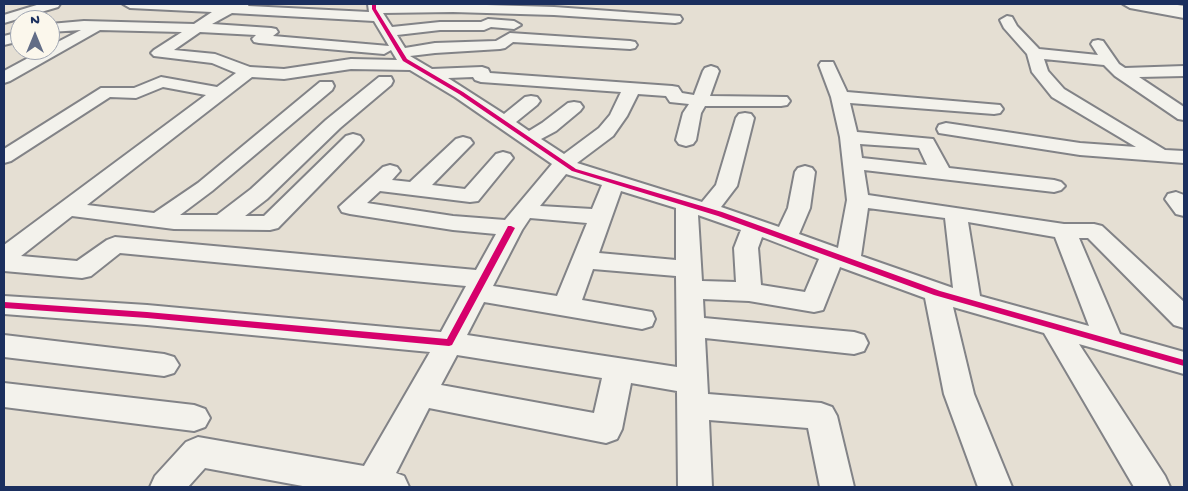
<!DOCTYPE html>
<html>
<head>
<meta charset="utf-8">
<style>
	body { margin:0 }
	#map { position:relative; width:1188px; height:491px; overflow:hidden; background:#e5dfd3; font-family:"Gochi Hand",sans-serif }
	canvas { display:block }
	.frame { position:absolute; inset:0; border:5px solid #1b2f5e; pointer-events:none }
	.north { position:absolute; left:10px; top:10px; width:50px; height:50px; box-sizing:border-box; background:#fbf7ec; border:1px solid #a1a7b3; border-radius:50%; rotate:0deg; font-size:14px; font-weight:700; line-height:20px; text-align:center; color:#1b2f5e }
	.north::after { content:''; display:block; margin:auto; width:18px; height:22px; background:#626d87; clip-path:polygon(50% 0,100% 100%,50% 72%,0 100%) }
</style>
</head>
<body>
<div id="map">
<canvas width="1188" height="491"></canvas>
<div class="frame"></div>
<div class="north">N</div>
</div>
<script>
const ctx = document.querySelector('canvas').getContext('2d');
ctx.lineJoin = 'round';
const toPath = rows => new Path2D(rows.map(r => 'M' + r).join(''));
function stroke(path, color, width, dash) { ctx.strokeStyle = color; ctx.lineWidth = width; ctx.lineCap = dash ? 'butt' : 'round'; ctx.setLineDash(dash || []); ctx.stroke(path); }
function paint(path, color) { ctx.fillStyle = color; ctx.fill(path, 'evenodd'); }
const minor = toPath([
	[40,4,60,4,58,7,4,23,4,15,40,4],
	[123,4,249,4,248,6,369,12,368,4,453,4,554,7,680,16,682,19,680,22,675,23,554,15,453,12,383,13,392,27,440,22,481,22,488,19,514,21,521,25,514,29,491,27,484,30,440,30,397,35,405,48,435,43,496,41,510,33,630,41,635,42,637,45,635,48,630,49,513,42,505,48,500,49,435,53,410,56,432,69,482,67,488,69,490,73,672,86,678,87,682,93,694,95,703,71,705,68,711,66,717,68,719,71,710,96,787,97,790,101,787,105,781,106,705,106,701,113,696,140,693,144,686,146,679,144,676,140,683,113,689,104,670,102,666,96,638,94,627,116,613,136,577,163,702,202,716,185,736,118,739,114,745,113,751,114,754,118,737,186,721,207,779,227,788,208,795,172,798,168,805,166,812,168,815,172,810,208,799,234,838,248,847,200,840,137,831,97,819,65,821,62,833,62,847,92,1000,105,1003,109,1000,113,994,114,850,103,857,132,933,139,949,168,1054,180,1061,182,1065,186,1061,190,1054,192,864,170,868,195,1064,224,1094,224,1102,226,1184,302,1184,328,1174,325,1088,238,1079,238,1120,334,1184,352,1184,374,1079,344,1165,476,1170,487,1134,487,1044,333,953,307,974,394,1012,487,978,487,944,394,925,298,840,267,823,310,814,312,749,301,703,299,704,318,854,332,864,335,868,343,864,351,854,354,705,338,708,394,821,403,832,407,837,416,854,487,820,487,808,428,709,420,712,487,678,487,677,391,631,383,622,429,617,439,606,443,429,408,396,473,404,476,409,487,308,487,205,468,188,487,150,487,155,476,186,442,198,437,364,466,430,352,147,325,4,314,4,296,147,305,441,332,466,286,120,253,91,276,82,278,4,271,4,245,206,95,163,87,136,98,110,97,11,161,4,163,4,149,101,88,134,88,161,77,217,87,236,73,212,63,154,56,151,53,154,50,182,32,100,30,10,81,4,83,4,71,43,50,50,50,50,46,81,30,50,32,50,24,84,21,194,24,212,12,130,8,123,4],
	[232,13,374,21,389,46,273,36,278,32,276,29,271,28,212,24,232,13],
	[200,32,256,35,252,39,254,42,259,43,384,54,391,50,397,60,351,59,284,69,250,67,215,54,174,50,200,32],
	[351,69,410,70,455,97,552,164,505,220,453,216,367,203,380,191,470,202,478,201,513,158,510,154,503,152,496,154,465,189,432,185,473,143,470,139,463,137,456,139,410,182,392,180,400,171,397,167,390,165,383,167,339,207,342,212,350,214,453,230,496,234,476,270,115,237,107,240,77,261,21,256,72,216,174,229,270,230,278,228,360,144,363,140,360,136,353,134,346,136,264,216,245,216,267,199,340,128,391,85,393,81,391,77,379,77,326,120,251,189,217,215,180,215,212,191,332,90,334,86,332,82,320,82,198,183,154,213,87,205,252,77,284,79,351,69],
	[473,77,475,80,481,82,621,92,610,115,599,128,564,154,541,139,556,131,580,111,583,107,580,103,574,102,568,103,542,123,529,131,516,122,537,105,540,101,537,97,531,96,525,97,504,114,448,78,473,77],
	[860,144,919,148,927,165,862,158,860,144],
	[566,174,602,185,592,209,540,206,566,174],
	[621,191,676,208,676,260,599,253,621,191],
	[868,208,945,218,953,288,861,256,868,208],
	[698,215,741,230,734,248,736,282,702,281,698,215],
	[530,218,587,223,557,296,493,286,522,230,530,218],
	[968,222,1055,237,1089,326,980,296,968,222],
	[762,237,819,259,805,292,761,285,758,248,762,237],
	[593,269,676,276,677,367,467,335,484,302,642,329,652,326,655,319,652,312,582,300,593,269],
	[457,355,602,378,594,413,441,385,457,355],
	[1123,4,1150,4,1184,10,1184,18,1130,8,1123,4],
	[1007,16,1012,17,1017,26,1039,49,1098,55,1091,44,1093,41,1098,40,1103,41,1119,64,1125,68,1184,66,1184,76,1139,77,1184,107,1184,120,1178,119,1115,76,1104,65,1044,59,1048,71,1064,89,1165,150,1184,151,1184,163,1080,155,939,133,937,129,939,125,946,123,1080,143,1136,147,1052,97,1032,72,1027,54,1004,28,1000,20,1007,16],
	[20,32,20,41,4,45,4,36,20,32],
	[1176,192,1184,195,1184,216,1176,214,1165,199,1168,194,1176,192],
	[4,335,164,354,174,357,179,365,174,373,164,376,4,357,4,335],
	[4,383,194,405,205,409,210,418,205,427,194,431,4,407,4,383]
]);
const highway = toPath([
	[1141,4,1171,4,1184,6,1184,16,1144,7,1141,4]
]);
stroke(minor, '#828387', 4);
stroke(highway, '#828387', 3);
paint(minor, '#f3f2ec');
paint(highway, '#f3f2ec');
paint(toPath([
	[372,4,376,4,376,9,407,59,463,92,576,169,722,212,940,291,1184,360,1184,366,934,295,718,216,572,171,459,94,403,61,372,9,372,4],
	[508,226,511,226,515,228,452,345,449,346,147,318,4,308,4,302,147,312,447,339,508,226]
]), '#d6006c');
</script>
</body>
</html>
